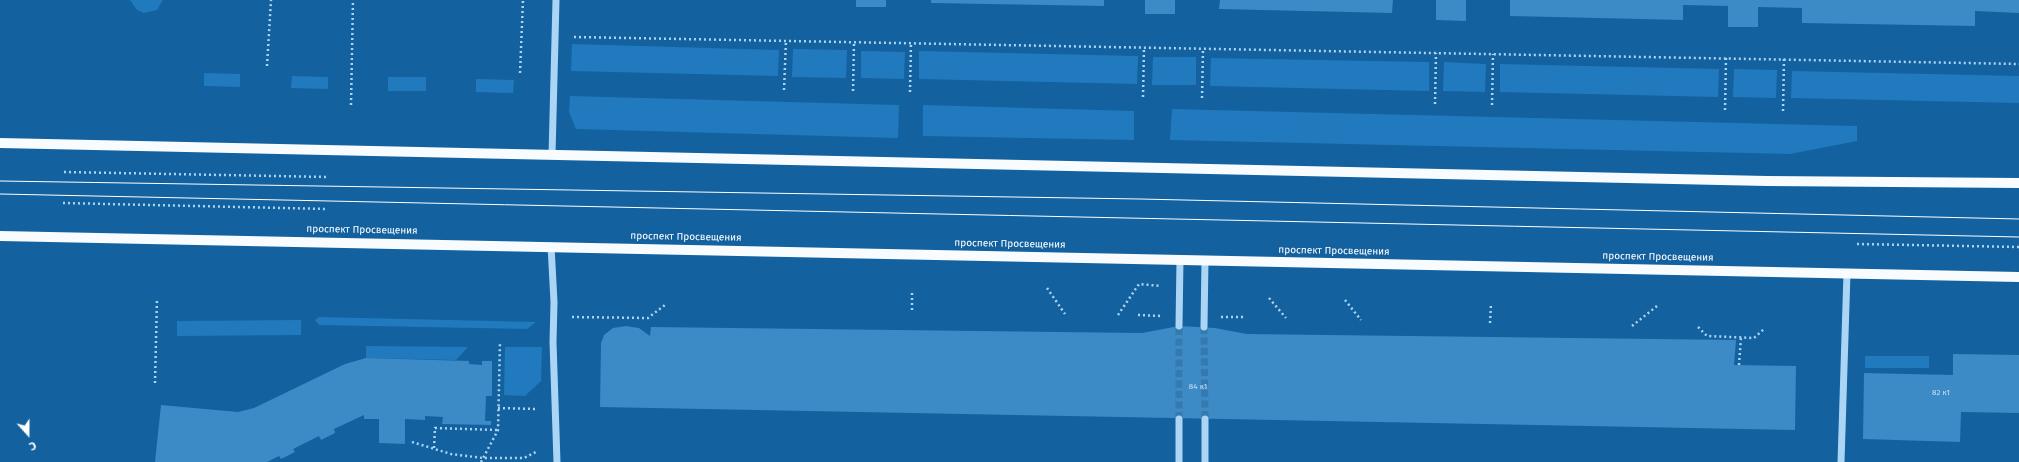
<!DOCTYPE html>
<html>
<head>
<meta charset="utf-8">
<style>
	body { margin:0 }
	#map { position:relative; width:2019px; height:462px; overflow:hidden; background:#13619f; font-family:"Fira Sans",sans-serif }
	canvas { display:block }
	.north { position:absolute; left:8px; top:414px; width:40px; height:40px; -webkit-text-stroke:3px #13619f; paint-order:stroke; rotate:159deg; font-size:11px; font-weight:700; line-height:16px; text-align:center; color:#fff }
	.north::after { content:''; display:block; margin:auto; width:14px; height:18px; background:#fff; clip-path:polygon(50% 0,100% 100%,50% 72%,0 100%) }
</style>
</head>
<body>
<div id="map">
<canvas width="2019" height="462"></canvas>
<div class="north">С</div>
</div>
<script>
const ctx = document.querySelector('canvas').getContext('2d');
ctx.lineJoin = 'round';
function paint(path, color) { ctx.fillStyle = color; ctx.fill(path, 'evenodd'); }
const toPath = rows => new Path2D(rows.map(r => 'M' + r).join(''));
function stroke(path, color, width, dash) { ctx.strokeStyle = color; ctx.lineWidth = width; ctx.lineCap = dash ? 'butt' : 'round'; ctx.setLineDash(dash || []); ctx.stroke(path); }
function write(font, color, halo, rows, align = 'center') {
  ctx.font = font + ' "Fira Sans",sans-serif'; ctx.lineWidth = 3; ctx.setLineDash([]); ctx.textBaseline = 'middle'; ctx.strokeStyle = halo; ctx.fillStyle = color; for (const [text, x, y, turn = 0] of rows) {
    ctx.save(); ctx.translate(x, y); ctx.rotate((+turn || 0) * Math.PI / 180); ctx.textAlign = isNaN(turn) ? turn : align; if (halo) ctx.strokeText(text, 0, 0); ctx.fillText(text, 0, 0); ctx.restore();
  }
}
paint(toPath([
	[130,0,163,0,157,10,144,13,137,10],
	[572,44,779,50,778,76,571,71],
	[793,49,847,50,846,78,792,77],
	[861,51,905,52,904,79,861,78],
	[919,51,1138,56,1137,84,919,79],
	[1153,57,1196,57,1196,85,1152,85],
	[1211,58,1429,62,1429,91,1210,86],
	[1444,62,1486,64,1485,92,1443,91],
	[1500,64,1719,69,1718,97,1500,92],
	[1734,69,1777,70,1776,98,1733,97],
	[1792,71,2019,76,2019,103,1791,98],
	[204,73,240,74,240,87,204,86],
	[292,76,328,77,328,89,291,88],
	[388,77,426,77,426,91,388,91],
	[476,79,514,80,513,93,476,92],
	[570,96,899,105,898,138,576,129,569,112],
	[923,105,1134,111,1134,140,923,136],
	[1172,109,1857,126,1857,141,1790,154,1170,140],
	[319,317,536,322,527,329,319,325,315,320],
	[301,320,301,335,177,336,177,321],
	[366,346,468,347,456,360,366,358],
	[505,347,542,347,541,381,525,396,504,395],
	[1865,356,1929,356,1929,368,1865,368]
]), '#217abd');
paint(toPath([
	[856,0,886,0,886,7,856,7],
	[931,0,1104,0,1104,6,931,3],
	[1145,0,1175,0,1175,14,1145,14],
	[1220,0,1393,0,1392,13,1219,9],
	[1436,0,1466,0,1466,21,1436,20],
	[1510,0,2019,0,2019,13,1975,11,1975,26,1802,23,1802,8,1758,7,1758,27,1728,27,1728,6,1683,5,1683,20,1510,16],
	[626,326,639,328,650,336,651,327,1142,333,1179,326,1215,328,1247,334,1736,340,1734,365,1796,366,1795,430,600,407,601,343,604,335,613,328],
	[1953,354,2019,355,2019,413,1961,412,1960,442,1863,439,1864,373,1953,375],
	[366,358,469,361,469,364,482,365,482,361,492,361,492,396,486,396,485,421,491,421,491,425,442,424,443,417,425,416,425,420,405,419,405,444,379,443,379,419,364,419,364,415,334,429,335,433,321,440,319,436,293,449,295,452,281,459,279,456,267,462,155,462,161,405,238,412,254,408,345,364]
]), '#3c8ac6');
stroke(toPath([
	[1204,327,1205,419],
	[1179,419,1179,326]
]), '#3679ad', 7, [7, 3.5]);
stroke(toPath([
	[574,37,2019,64],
	[267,66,271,0],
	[520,73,523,0],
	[784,90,786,40],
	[853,91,854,42],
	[910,92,911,43],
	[1143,97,1144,48],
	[1202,98,1203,49],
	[1435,104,1436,53],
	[351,105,353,0],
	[1492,105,1493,54],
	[1725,110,1726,58],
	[1783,111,1784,59],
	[64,172,328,177],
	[63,203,327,209],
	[1857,244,2019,247],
	[1047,288,1065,314],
	[1269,298,1286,318],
	[1345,300,1361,320],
	[912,310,912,291],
	[1118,315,1139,284,1161,286],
	[1138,315,1161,316],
	[572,317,648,318,665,305],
	[1221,317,1243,317],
	[1490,323,1491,304],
	[1632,326,1657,306],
	[1698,327,1707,336,1754,338,1764,329],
	[1739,365,1741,337],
	[155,383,157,298],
	[498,408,536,409],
	[412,442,451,454,483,458,524,458,538,451],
	[434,448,435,428,498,430],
	[481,462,498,430,500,342]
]), '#abd5f4', 2.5, [2, 3]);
stroke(toPath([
	[552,155,556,0],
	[551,246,554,302,553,342,557,462],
	[1179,326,1180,260],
	[1204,327,1205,260],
	[1179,419,1179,462],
	[1205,419,1205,462],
	[1841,462,1847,273]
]), '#abd5f4', 7);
stroke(toPath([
	[0,143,1767,181,2019,183],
	[0,236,2019,277]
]), '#f8fcff', 10);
stroke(toPath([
	[0,181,1140,199,2019,219],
	[0,194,2019,237]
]), '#fff', 1);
write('8px', '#cee2f1', null, [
	["84 к1",1198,387],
	["82 к1",1941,393]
]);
write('10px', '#fff', '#13619f', [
	["проспект Просвещения",362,230,1],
	["проспект Просвещения",686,237,1],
	["проспект Просвещения",1010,244,1],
	["проспект Просвещения",1334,251,1],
	["проспект Просвещения",1658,257,1]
]);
</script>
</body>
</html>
